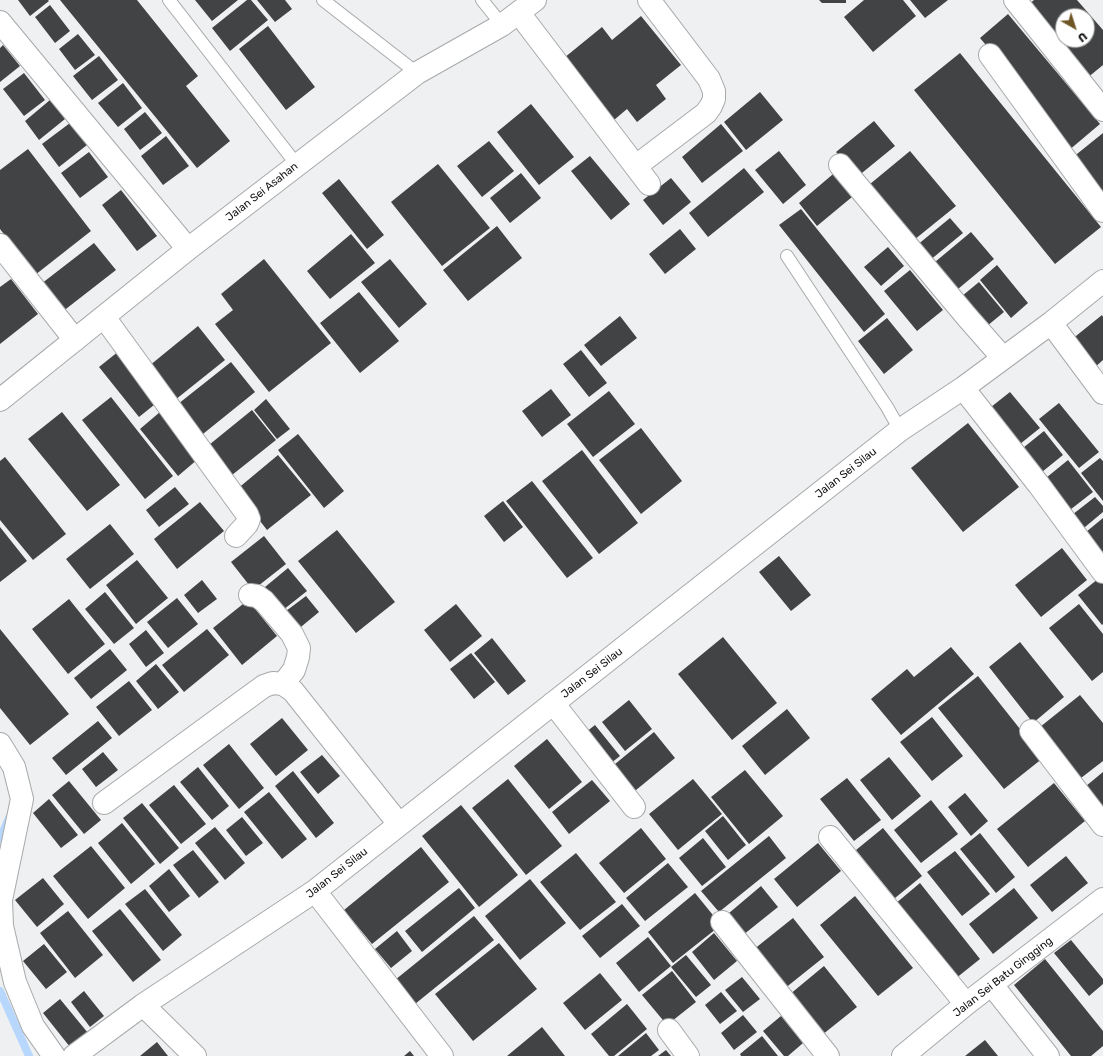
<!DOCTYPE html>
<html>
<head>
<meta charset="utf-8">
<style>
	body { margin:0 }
	#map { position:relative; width:1103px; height:1056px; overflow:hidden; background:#eef0f2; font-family:Rubik,sans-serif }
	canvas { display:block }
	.north { position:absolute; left:1055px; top:8px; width:40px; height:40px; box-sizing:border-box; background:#fff; border:1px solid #9f9fa0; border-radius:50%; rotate:141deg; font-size:11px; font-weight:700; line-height:16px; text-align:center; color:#101011 }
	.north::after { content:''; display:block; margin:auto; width:14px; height:18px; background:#6e5526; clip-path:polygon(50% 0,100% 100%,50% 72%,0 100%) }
</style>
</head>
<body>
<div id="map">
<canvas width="1103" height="1056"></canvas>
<div class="north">U</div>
</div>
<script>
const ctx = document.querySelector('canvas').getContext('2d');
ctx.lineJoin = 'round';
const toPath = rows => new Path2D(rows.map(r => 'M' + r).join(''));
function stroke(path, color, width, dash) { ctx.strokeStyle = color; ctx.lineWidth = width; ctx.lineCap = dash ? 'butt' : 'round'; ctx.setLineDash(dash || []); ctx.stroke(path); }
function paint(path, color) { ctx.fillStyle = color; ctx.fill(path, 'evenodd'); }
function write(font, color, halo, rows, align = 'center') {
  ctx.font = font + ' Rubik,sans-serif'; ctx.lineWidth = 4; ctx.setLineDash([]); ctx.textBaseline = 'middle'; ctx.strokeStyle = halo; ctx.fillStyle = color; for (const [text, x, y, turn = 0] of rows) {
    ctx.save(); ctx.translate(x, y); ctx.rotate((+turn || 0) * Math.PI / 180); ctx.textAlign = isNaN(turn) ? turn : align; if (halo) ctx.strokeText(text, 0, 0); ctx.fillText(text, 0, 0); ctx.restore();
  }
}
stroke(toPath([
	[0,839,9,818],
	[0,991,29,1056]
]), '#b8d7fc', 8);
paint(toPath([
	[18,0,48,0,49,1,30,16],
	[60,0,137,0,198,76,186,86,230,141,197,168],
	[195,0,238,0,212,21],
	[247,0,251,0,268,20,230,51,212,28],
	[257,0,285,0,292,9,275,22],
	[819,0,846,0,846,3,822,3],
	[864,0,903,0,916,16,873,52,844,17],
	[910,0,948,0,925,18],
	[1034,0,1077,0,1103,30,1103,65,1086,79,1024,8],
	[1063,16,1087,16,1087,40,1063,40],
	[50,5,70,31,55,43,35,17],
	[1008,14,1100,124,1068,151,996,57,980,38],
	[641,16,681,65,656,85,666,99,637,122,627,109,614,120,564,58,602,27,612,40],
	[268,26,315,87,286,110,239,49],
	[78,34,95,55,75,70,59,49],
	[3,45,20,66,0,82,0,48],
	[960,53,1101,227,1055,264,914,90],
	[99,56,118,80,92,100,73,76],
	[24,73,45,100,24,116,3,89],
	[123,83,142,108,118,127,98,103],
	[760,92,783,120,746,150,724,122],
	[50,100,65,119,39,140,25,121],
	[531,104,574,157,539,185,497,132],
	[145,112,162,133,140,150,124,129],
	[874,121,895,146,857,177,836,152],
	[70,123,87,145,59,167,42,144],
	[721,124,743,151,702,183,682,157],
	[1103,133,1103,196,1072,158],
	[166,136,189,166,163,185,141,156],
	[489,141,514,171,482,197,457,166],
	[28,149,91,231,35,275,0,229,0,170],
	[779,151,806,185,783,204,755,170],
	[910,151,956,206,909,244,864,189],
	[89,152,108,177,80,198,61,173],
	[590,156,630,204,611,220,571,171],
	[438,164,490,228,442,266,391,202],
	[744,168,764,192,708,237,689,213],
	[839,169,858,192,817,226,799,203],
	[521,173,541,198,510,223,490,198],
	[671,178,691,202,663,225,643,200],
	[339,179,384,235,367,249,322,193],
	[121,190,157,236,137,251,102,205],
	[801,209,885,314,864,332,779,225],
	[950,218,963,233,929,261,916,246],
	[497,226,522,258,468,301,443,270],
	[680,229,696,249,665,274,649,254],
	[971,232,994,259,952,294,929,267],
	[351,234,375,263,330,299,307,271],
	[94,243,116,270,62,312,41,284],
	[888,247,904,266,881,286,864,267],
	[264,259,331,343,269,392,215,324,233,310,221,294],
	[390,259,427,304,399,328,361,282],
	[997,265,1028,303,1011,318,980,280],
	[910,270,943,310,917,331,884,291],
	[11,279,38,314,0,344,0,287],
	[979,282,1004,312,981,331,956,301],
	[359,292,399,341,360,373,320,323],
	[1102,315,1103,317,1103,360,1094,368,1071,340],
	[620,316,637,338,601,366,584,345],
	[887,318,913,350,884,374,858,341],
	[198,326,225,360,175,400,149,366],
	[581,350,607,383,589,397,563,364],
	[119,351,159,401,139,417,99,367],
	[231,362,255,392,198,438,173,408],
	[551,389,571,415,542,437,522,411],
	[609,391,635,424,593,457,567,424],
	[1010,392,1040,428,1015,448,986,411],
	[111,397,173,476,145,499,82,420],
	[266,399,290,429,277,439,254,410],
	[1059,403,1099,452,1079,468,1039,419],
	[252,410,276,440,227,479,204,449],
	[62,412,120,485,87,511,28,439],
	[160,412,198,459,178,476,140,429],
	[968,423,1019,487,963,532,911,468],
	[641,428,682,481,641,514,599,460],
	[1044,431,1063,455,1037,476,1018,452],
	[298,434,344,491,324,508,278,450],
	[582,450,638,523,599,554,542,481],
	[278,455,311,495,267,530,236,490],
	[5,457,66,534,33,560,0,520,0,461],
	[1100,458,1103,461,1103,501,1081,473],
	[1068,460,1093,492,1066,513,1041,482],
	[532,481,593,558,567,578,506,501],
	[175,487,189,504,159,527,146,510],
	[1095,497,1103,506,1103,512,1079,532,1068,518],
	[503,501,523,527,504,542,484,516],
	[200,502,224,531,177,569,154,539],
	[1103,518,1103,551,1096,557,1080,537],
	[110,524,134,554,90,589,66,559],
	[0,527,27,561,0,582],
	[337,530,395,602,356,633,298,561],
	[264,536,286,564,253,590,231,562],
	[1062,548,1087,580,1041,617,1015,585],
	[779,556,811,595,791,611,759,572],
	[137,560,168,598,136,624,106,585],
	[288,568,307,591,283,610,265,587],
	[1103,575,1103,624,1102,625,1078,595],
	[202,580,217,599,198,613,184,595],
	[105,592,134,628,114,644,85,609],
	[306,596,319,612,296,631,282,614],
	[177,598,198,624,168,648,147,622],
	[69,599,105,644,68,674,32,629],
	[248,600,277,636,242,665,213,628],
	[456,604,482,636,450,662,424,630],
	[1079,604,1103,634,1103,672,1092,681,1049,628],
	[0,629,69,714,30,745,0,708],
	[207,629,229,655,184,692,162,665],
	[146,630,164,653,146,667,129,644],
	[723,637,777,703,732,740,678,674],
	[492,638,526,681,508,695,474,653],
	[1020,642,1064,697,1033,723,989,667],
	[951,647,974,674,901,735,871,699,907,669,914,677],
	[110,649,127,670,91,699,74,678],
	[471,653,495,682,474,699,450,669],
	[156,664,179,692,158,709,136,681],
	[978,676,1043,758,1004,789,938,708],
	[129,681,152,710,119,736,96,707],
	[1080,695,1103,723,1103,761,1081,778,1040,727],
	[629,700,652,729,625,751,602,722],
	[787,709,810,738,765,775,742,746],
	[932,717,963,756,932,781,900,742],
	[282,718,308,750,276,776,250,744],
	[98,721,112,738,66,775,52,758],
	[595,725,620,756,606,767,581,736],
	[654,732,675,758,630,795,609,769],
	[547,739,582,782,549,809,514,766],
	[229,744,264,788,239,809,203,765],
	[103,752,118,770,96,787,82,769],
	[322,755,340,776,318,794,300,772],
	[889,757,921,796,892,820,860,780],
	[198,767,229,806,212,820,180,782],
	[745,770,783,816,749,844,711,797],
	[293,771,334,823,316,838,275,786],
	[1103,772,1103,819,1080,791],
	[847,778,881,820,854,841,820,799],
	[508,779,562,846,526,875,472,808],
	[693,779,722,814,678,850,649,814],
	[592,780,610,801,569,834,552,812],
	[69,781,101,820,84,834,52,795],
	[1054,783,1085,821,1028,867,997,829],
	[174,785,206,824,181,844,149,805],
	[269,792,307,839,282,859,244,812],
	[965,793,988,821,971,836,948,807],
	[49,799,78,835,61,848,33,813],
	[931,800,958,834,921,863,894,830],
	[142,803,179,848,160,864,123,818],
	[461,805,518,875,479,907,422,836],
	[723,816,746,845,728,860,705,831],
	[242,817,263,843,246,856,226,830],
	[122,823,155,864,131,884,98,843],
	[215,827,245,863,225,880,195,843],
	[641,828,666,859,624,893,599,863],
	[883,828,922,876,895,898,856,850],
	[980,833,1015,877,996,893,960,849],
	[769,836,786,858,719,912,701,891],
	[703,838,726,867,702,886,679,858],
	[818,843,841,871,797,907,774,879],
	[91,846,125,888,88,919,53,876],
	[421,847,449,882,372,944,344,910],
	[193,850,219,882,199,898,173,865],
	[955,851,990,894,962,916,927,872],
	[576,853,616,902,580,930,540,882],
	[1066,856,1088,883,1052,912,1030,885],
	[668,863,688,887,645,921,626,898],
	[169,869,190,896,169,912,149,886],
	[43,878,64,904,37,927,15,900],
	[530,879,566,923,520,960,485,916],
	[920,883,980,959,955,979,895,904],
	[761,886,778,907,738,939,722,919],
	[459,888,475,908,422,952,405,931],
	[1014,888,1038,918,993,954,969,924],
	[145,889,182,935,163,951,125,904],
	[695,893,721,925,673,963,648,932],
	[855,896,913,968,878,996,820,925],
	[622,904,640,926,600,958,582,936],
	[120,909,161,960,133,982,92,931],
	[68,911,103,955,75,978,40,933],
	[474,916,494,940,415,1004,395,980],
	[793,918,824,957,784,989,753,950],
	[397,931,412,951,391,968,375,949],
	[714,933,737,961,714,980,692,952],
	[648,937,671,966,639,992,616,963],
	[1071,940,1103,979,1103,984,1089,996,1054,953],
	[499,943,537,989,473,1041,435,994],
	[44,944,67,972,46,989,23,961],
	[686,955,711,985,696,997,671,967],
	[1045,959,1103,1031,1103,1046,1091,1056,1071,1056,1014,985],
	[824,966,857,1007,822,1035,789,995],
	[672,971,696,1002,667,1025,642,995],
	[600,973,622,1000,585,1030,563,1003],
	[742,977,760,999,743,1012,725,990],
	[84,991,104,1016,90,1027,71,1002],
	[721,992,737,1011,720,1024,705,1005],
	[60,999,88,1033,70,1047,43,1013],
	[627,1004,647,1029,614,1056,609,1056,591,1034],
	[743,1015,757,1032,734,1050,721,1033],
	[781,1016,803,1043,788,1056,784,1056,763,1031],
	[542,1027,565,1056,507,1056],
	[646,1033,659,1050,651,1056,618,1056],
	[762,1036,778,1056,741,1056,740,1054],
	[985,1040,998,1056,965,1056],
	[157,1042,168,1056,140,1056],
	[666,1050,671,1056,658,1056],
	[410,1051,414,1056,404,1056]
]), '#414344');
const lane = toPath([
	[169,0,297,165],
	[323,0,417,73],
	[482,0,502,25],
	[787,256,887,407,900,430]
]);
const street = toPath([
	[1015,0,1103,110],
	[519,13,649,184],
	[0,22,188,249],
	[990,55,1103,211],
	[840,165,967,317,1003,358],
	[636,166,706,113,711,106,714,99,714,91,709,79,649,0],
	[0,245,75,340],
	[104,317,247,514,249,519,247,524,236,536],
	[1051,323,1103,393],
	[963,388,1039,485,1103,572],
	[0,400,188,249,417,73,502,25,535,0],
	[250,595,257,596,264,601,292,634,299,648,298,657,294,670,283,684],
	[553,703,634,807],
	[1031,731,1103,825],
	[0,744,14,767,22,799,1,900,2,926,15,982,33,1026,54,1056],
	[104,803,264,686,273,683,283,684,293,691,399,824],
	[830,837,966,1004],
	[315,891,442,1056],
	[722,922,828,1056],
	[992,985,1048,1056],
	[143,1005,195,1056],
	[669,1030,688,1056],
	[74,1056,143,1005,315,891,900,430,963,388,1051,323,1103,281],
	[903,1056,966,1004,1103,899]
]);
stroke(lane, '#a7a9aa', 14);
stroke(street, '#a7a9aa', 24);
stroke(lane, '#fff', 12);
stroke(street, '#fff', 22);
write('11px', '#101011', '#fff', [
	["Jalan Sei Asahan",262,192,-38],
	["Jalan Sei Silau",846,473,-38],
	["Jalan Sei Silau",592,673,-38],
	["Jalan Sei Silau",337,873,-38],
	["Jalan Sei Batu Gingging",1003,977,-38]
]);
</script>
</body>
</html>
